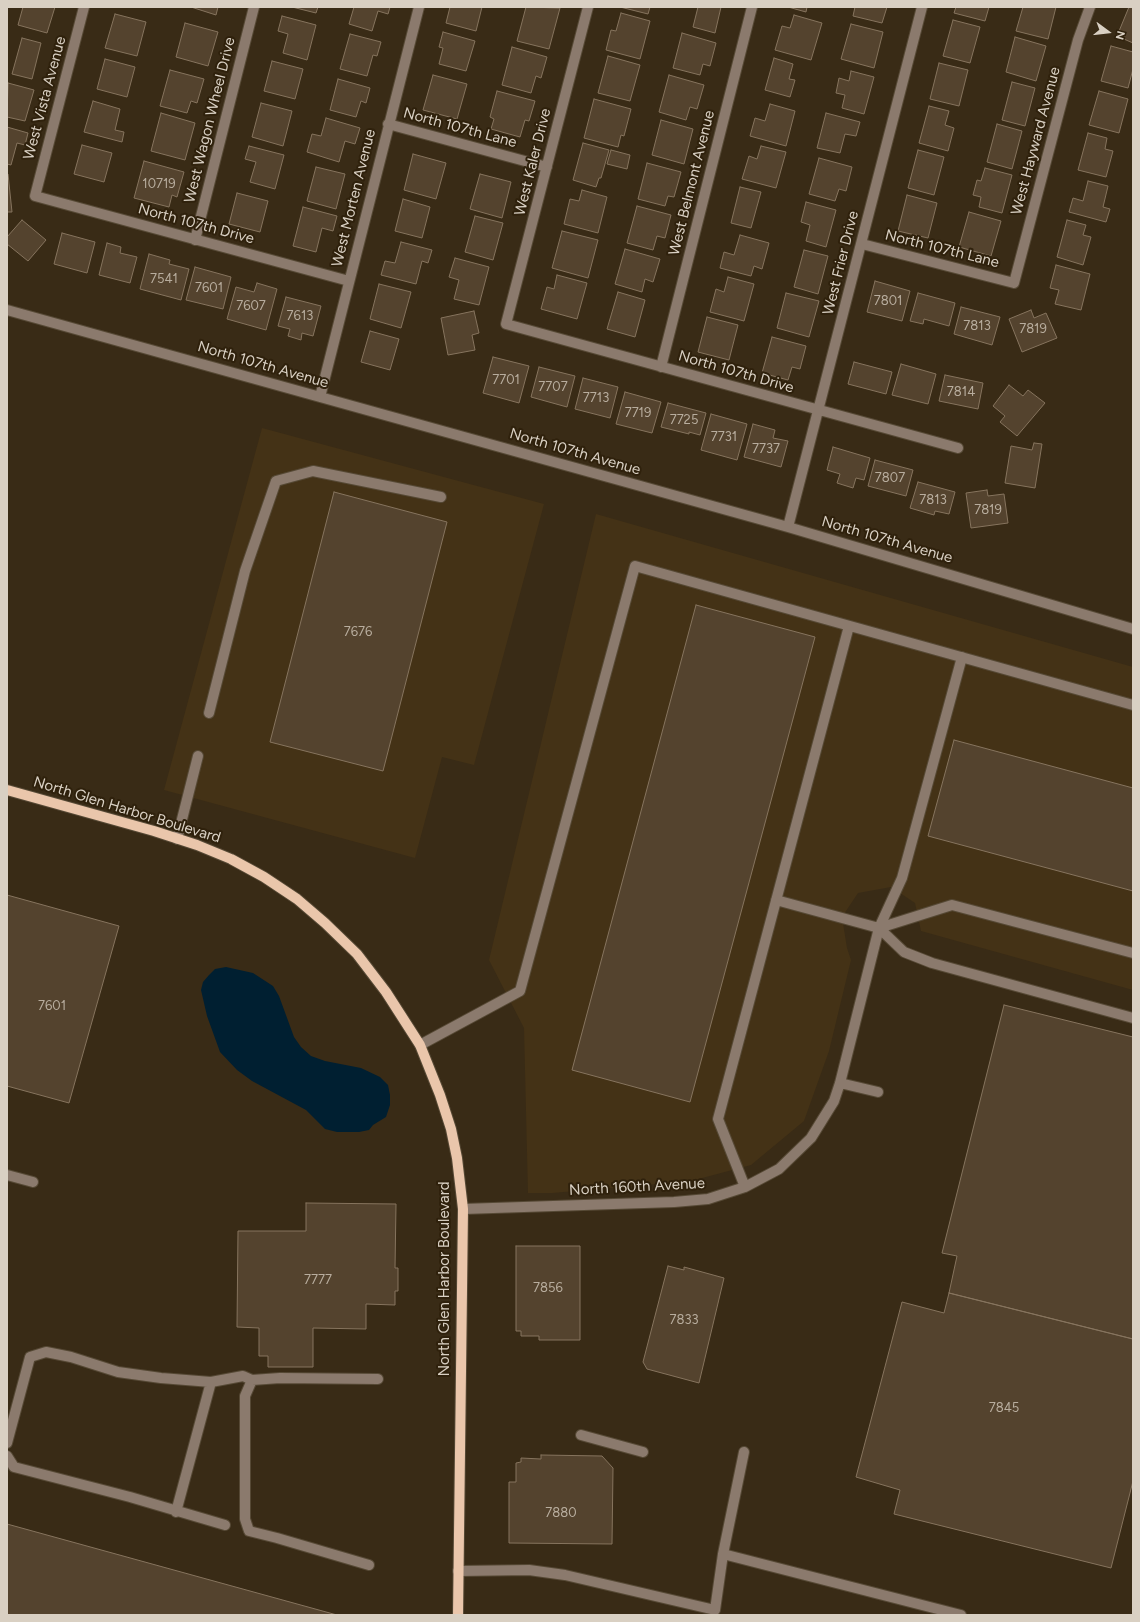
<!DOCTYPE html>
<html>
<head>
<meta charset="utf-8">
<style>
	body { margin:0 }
	#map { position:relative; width:1140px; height:1622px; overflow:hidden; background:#392b16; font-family:Figtree,sans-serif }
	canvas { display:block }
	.frame { position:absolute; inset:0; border:8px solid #d9d0c3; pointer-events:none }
	.north { position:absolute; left:1088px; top:12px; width:40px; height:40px; -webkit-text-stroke:3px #2f210c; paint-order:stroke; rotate:105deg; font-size:11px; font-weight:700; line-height:16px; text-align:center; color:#d9d0c3 }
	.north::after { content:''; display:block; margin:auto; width:14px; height:18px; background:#d9d0c3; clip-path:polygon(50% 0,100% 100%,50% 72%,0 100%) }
</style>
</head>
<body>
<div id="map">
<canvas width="1140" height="1622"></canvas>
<div class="frame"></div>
<div class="north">N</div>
</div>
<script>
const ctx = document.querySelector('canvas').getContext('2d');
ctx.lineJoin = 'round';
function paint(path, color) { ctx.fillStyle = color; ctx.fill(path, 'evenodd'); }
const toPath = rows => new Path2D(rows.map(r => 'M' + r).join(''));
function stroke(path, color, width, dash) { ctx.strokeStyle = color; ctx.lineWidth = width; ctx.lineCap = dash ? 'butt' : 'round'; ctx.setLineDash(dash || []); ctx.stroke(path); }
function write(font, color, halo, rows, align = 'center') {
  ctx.font = font + ' Figtree,sans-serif'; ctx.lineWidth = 4; ctx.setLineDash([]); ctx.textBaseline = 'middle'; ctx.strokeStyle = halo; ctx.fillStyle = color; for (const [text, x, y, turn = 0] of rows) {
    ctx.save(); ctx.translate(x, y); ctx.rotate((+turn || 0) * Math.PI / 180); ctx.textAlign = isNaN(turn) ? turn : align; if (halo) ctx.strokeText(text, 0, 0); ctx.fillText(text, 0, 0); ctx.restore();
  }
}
paint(toPath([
	[262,428,544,504,474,765,442,757,415,858,164,790],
	[596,514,1133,667,1133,990,921,931,915,903,891,887,858,893,842,917,847,948,851,960,829,1051,804,1121,751,1165,691,1181,552,1193,528,1193,524,1028,489,960]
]), '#443216');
paint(toPath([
	[226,967,253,973,273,986,279,996,294,1037,301,1047,311,1056,325,1061,361,1068,380,1077,388,1085,390,1095,390,1105,386,1117,373,1125,369,1130,359,1132,337,1132,325,1129,306,1110,252,1081,237,1070,220,1052,207,1016,201,990,203,982,209,975,215,969]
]), '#001f31');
const building = toPath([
	[23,7,55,7,47,33,18,25,23,7],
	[191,7,218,7,216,15,191,7],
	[292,7,318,7,316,13,292,7],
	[354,7,390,7,388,14,378,11,372,31,349,24,354,7],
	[450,7,482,7,476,31,446,23,450,7],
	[526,7,560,8,549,49,517,41,526,7],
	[620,7,650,7,648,14,620,7],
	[698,7,721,7,715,33,693,27,698,7],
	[788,7,807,7,806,12,788,7],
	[855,7,887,7,882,23,853,16,855,7],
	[956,7,989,7,985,21,954,13,956,7],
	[1023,7,1056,7,1048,39,1016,31,1023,7],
	[1129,7,1133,7,1133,43,1117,36,1129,7],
	[621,13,650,21,640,59,606,50,611,30,616,31,621,13],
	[115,14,146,22,137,56,105,48,115,14],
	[794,15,822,23,811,60,775,50,782,26,790,28,794,15],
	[282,16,316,25,307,60,283,53,288,34,278,31,282,16],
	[953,20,980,27,970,63,943,56,953,20],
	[185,23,218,32,208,66,176,57,185,23],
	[851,24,883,32,874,68,841,59,851,24],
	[443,32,475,41,466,71,439,64,443,48,439,47,443,32],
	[682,33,716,43,710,66,703,64,700,75,673,68,682,33],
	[350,34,381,42,377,56,373,55,367,76,340,69,350,34],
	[1015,37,1046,46,1036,81,1006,72,1015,37],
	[22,38,41,43,32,79,12,74,22,38],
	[1111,46,1133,52,1133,69,1128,88,1101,81,1111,46],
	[512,47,547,57,541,78,536,76,531,93,502,85,512,47],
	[608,56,640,65,630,101,598,93,608,56],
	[774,58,793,64,789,79,795,80,790,97,765,90,774,58],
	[105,59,135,67,127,97,97,89,105,59],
	[272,61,303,69,295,99,264,91,272,61],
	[939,63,968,70,959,106,930,99,939,63],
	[170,70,204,79,197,103,191,101,187,113,160,106,170,70],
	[851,71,874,77,864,114,842,108,845,95,836,93,839,78,849,81,851,71],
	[433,75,467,84,457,119,423,110,433,75],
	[669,75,704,85,697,109,690,107,686,120,659,112,669,75],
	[338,79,370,88,366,103,361,101,356,117,330,110,338,79],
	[1012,82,1035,88,1025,126,1002,120,1012,82],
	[8,83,34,90,25,121,7,117,8,83],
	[497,91,535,101,529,121,525,120,520,137,491,129,494,119,490,117,497,91],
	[1099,91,1128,99,1119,133,1089,125,1099,91],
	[594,99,631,109,624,136,621,135,618,147,584,138,594,99],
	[93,101,120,109,115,130,124,132,122,142,84,132,93,101],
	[261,103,292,111,283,146,252,137,261,103],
	[770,104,795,111,786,146,750,136,755,118,765,121,770,104],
	[929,106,949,111,945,125,954,128,948,151,919,143,929,106],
	[161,113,195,123,185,160,151,151,161,113],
	[826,113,860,122,856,136,845,134,840,153,817,148,826,113],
	[326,118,360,128,355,144,345,141,339,162,307,152,312,134,321,136,326,118],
	[661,120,693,129,684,164,652,155,661,120],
	[997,124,1022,131,1012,169,987,162,997,124],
	[7,127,28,133,25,145,17,143,11,165,7,164,7,127],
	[1088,133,1107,138,1105,149,1113,151,1106,177,1078,170,1088,133],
	[583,143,609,150,601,178,599,178,596,187,573,180,583,143],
	[82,145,112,153,104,182,74,174,82,145],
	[249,146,284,155,275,189,250,182,256,162,245,159,249,146],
	[761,146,786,152,776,188,742,179,749,156,757,159,761,146],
	[611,150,630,155,627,169,607,164,611,150],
	[918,150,944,157,934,195,908,188,918,150],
	[413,154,446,163,436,199,404,190,413,154],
	[819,158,852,167,846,191,839,189,835,201,809,194,819,158],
	[144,161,184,172,177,197,172,195,169,207,134,198,144,161],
	[647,163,681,172,674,197,668,196,665,206,638,199,647,163],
	[316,167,345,174,336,209,307,201,316,167],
	[985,168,1012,175,1002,213,979,207,981,197,973,195,977,180,981,181,985,168],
	[7,174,8,174,12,212,7,212,7,174],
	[480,174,511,182,502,218,470,209,480,174],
	[1088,181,1108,186,1103,207,1110,209,1106,222,1069,212,1073,198,1083,201,1088,181],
	[740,187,761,192,751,228,731,223,740,187],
	[582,190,607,197,598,233,564,224,570,199,579,201,582,190],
	[237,193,268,201,260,232,229,224,237,193],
	[907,195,937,203,928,238,898,231,907,195],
	[403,199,430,207,422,238,395,231,403,199],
	[806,202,836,210,826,247,806,241,810,225,801,222,806,202],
	[637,206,671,215,665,238,657,236,653,250,627,243,637,206],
	[303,207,337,216,333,231,322,228,316,252,293,246,303,207],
	[969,212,1001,221,991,256,959,247,969,212],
	[475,216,503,223,493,260,465,252,475,216],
	[22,220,46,240,28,261,7,244,7,237,22,220],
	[1067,220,1086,225,1083,235,1091,237,1083,265,1057,257,1067,220],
	[562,231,598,240,588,278,552,268,562,231],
	[62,233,95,242,87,273,54,264,62,233],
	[740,235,769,243,762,269,754,266,751,276,720,268,724,252,734,255,740,235],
	[401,242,432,250,428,263,422,261,416,284,381,275,385,261,395,263,401,242],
	[107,243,121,247,120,253,137,257,130,283,99,275,107,243],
	[625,249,660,259,653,282,645,279,642,292,615,284,625,249],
	[804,250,828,256,818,294,794,287,804,250],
	[149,254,170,260,169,264,189,269,181,300,140,289,149,254],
	[455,258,489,267,479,305,454,299,459,280,449,277,455,258],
	[1056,265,1090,274,1081,310,1055,304,1059,290,1050,288,1056,265],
	[195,267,231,277,223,309,186,300,195,267],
	[557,275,587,283,577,319,541,309,547,287,554,289,557,275],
	[728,277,754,284,744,321,710,312,716,289,724,292,728,277],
	[875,281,910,291,902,321,867,312,875,281],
	[257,283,277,289,266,330,227,319,236,287,254,292,257,283],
	[379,284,411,292,401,328,370,319,379,284],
	[618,292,645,300,635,337,607,329,618,292],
	[786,293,819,301,809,337,777,328,786,293],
	[918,293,955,303,949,326,924,319,923,324,910,321,918,293],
	[286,297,321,306,313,336,302,333,301,340,288,336,290,329,278,326,286,297],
	[961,307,1000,317,992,345,954,334,961,307],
	[1031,310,1034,318,1046,313,1057,338,1022,352,1009,319,1031,310],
	[474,311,479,333,472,335,475,350,448,355,441,318,474,311],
	[707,317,738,325,729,360,698,352,707,317],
	[370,331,399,339,390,370,361,362,370,331],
	[772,337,806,346,800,369,792,367,788,380,762,373,772,337],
	[493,357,529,366,519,403,483,393,493,357],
	[854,362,892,372,886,394,848,384,854,362],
	[901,364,936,374,928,404,892,395,901,364],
	[539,367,575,376,567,407,531,397,539,367],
	[945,375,983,383,978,409,939,401,945,375],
	[583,378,618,387,610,418,575,409,583,378],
	[1009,385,1023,396,1028,390,1045,403,1017,436,1000,422,1005,416,993,406,1009,385],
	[625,392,661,402,652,433,616,424,625,392],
	[668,403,706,413,700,435,689,432,689,434,661,427,668,403],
	[711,414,747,424,737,460,701,450,711,414],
	[753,424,775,430,773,438,788,441,781,467,744,457,753,424],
	[1034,443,1042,444,1035,488,1005,483,1011,446,1032,450,1034,443],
	[833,447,870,458,864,480,856,478,853,488,837,483,840,474,827,470,833,447],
	[875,460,913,470,906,496,868,486,875,460],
	[918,482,955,492,949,514,935,511,934,515,910,508,918,482],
	[987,490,988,496,1004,494,1008,523,971,528,966,493,987,490],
	[334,492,447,522,383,771,270,742,334,492],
	[696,605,815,637,690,1102,572,1070,696,605],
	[954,740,1133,788,1133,891,928,836,954,740],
	[7,895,119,926,69,1103,7,1086,7,895],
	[1004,1005,1133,1037,1133,1339,949,1293,957,1256,942,1253,1004,1005],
	[306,1203,396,1204,395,1268,398,1268,398,1291,395,1291,395,1305,366,1304,366,1329,313,1328,313,1367,268,1367,268,1356,259,1356,259,1328,237,1327,238,1231,306,1231,306,1203],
	[516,1246,580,1246,580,1340,539,1340,539,1336,521,1336,521,1331,516,1331,516,1246],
	[668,1266,684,1270,684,1267,724,1278,699,1383,647,1369,643,1362,668,1266],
	[949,1293,1133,1339,1133,1481,1111,1568,894,1514,900,1490,856,1477,902,1302,944,1313,949,1293],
	[541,1455,602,1456,613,1468,612,1544,509,1543,509,1482,516,1482,516,1463,521,1462,521,1458,541,1459,541,1455],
	[7,1524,337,1615,7,1615,7,1524]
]);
paint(building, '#54432e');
stroke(building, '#86745e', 1);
const minor = toPath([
	[84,7,35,196,349,281],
	[588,7,506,324,958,448],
	[388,124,547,167],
	[195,240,254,7],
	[862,244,1014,283,1078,40,1090,7],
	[7,310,788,527,1133,629],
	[661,367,752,7],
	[320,397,419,7],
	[788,527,922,7],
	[209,713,245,571,276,481,313,471,441,497],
	[177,839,198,756],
	[776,900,879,928,904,952,932,963,1133,1018],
	[879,928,952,905,1133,953],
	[420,1045,520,991,635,566,1133,705],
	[840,1083,878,1092],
	[7,1175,33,1182],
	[745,1187,718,1119,849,626],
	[463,1209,674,1202,708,1199,745,1187,779,1169,811,1138,834,1101,840,1083,879,928,902,878,962,657],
	[211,1382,243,1376,252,1380],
	[581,1435,643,1452],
	[7,1443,30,1357,46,1352,71,1357,118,1372,161,1378,211,1382,176,1512],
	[7,1456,14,1467,130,1497,225,1525],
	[723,1554,961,1615],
	[369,1565,277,1538,249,1531,245,1519,245,1396,252,1380,280,1378,378,1379],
	[458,1571,529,1570,565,1575,715,1610,723,1554,744,1452]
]);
const major = toPath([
	[7,790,154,831,197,845,231,859,264,877,297,899,325,923,357,954,386,992,420,1045,440,1095,451,1129,457,1158,463,1209,458,1615]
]);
stroke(minor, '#564935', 12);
stroke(major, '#564935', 12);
stroke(minor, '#8b7a6d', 10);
stroke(major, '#eac6ab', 10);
write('13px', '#b8ad9e', null, [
	["10719",159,184],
	["7541",164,279],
	["7601",209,288],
	["7801",888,301],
	["7607",251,306],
	["7613",300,316],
	["7813",977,326],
	["7819",1033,329],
	["7701",506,380],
	["7707",553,387],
	["7814",961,392],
	["7713",596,398],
	["7719",638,413],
	["7725",684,420],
	["7731",724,437],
	["7737",766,449],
	["7807",890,478],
	["7813",933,500],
	["7819",988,510],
	["7676",358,632],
	["7601",52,1006],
	["7777",318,1280],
	["7856",548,1288],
	["7833",684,1320],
	["7845",1004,1408],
	["7880",561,1513]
]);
write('15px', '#d9d0c3', '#2f210c', [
	["West Vista Avenue",45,98,-75],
	["West Wagon Wheel Drive",210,120,-76],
	["North 107th Lane",460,128,15],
	["West Hayward Avenue",1036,141,-75],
	["West Kaler Drive",533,162,-76],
	["West Belmont Avenue",692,183,-76],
	["West Morten Avenue",354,198,-76],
	["North 107th Drive",196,224,15],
	["North 107th Lane",942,249,14],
	["West Frier Drive",841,263,-76],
	["North 107th Avenue",263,365,16],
	["North 107th Drive",736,372,16],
	["North 107th Avenue",575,452,16],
	["North 107th Avenue",887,540,16],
	["North Glen Harbor Boulevard",127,810,17],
	["North 160th Avenue",637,1187,-3],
	["North Glen Harbor Boulevard",445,1279,-90]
]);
</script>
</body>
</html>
